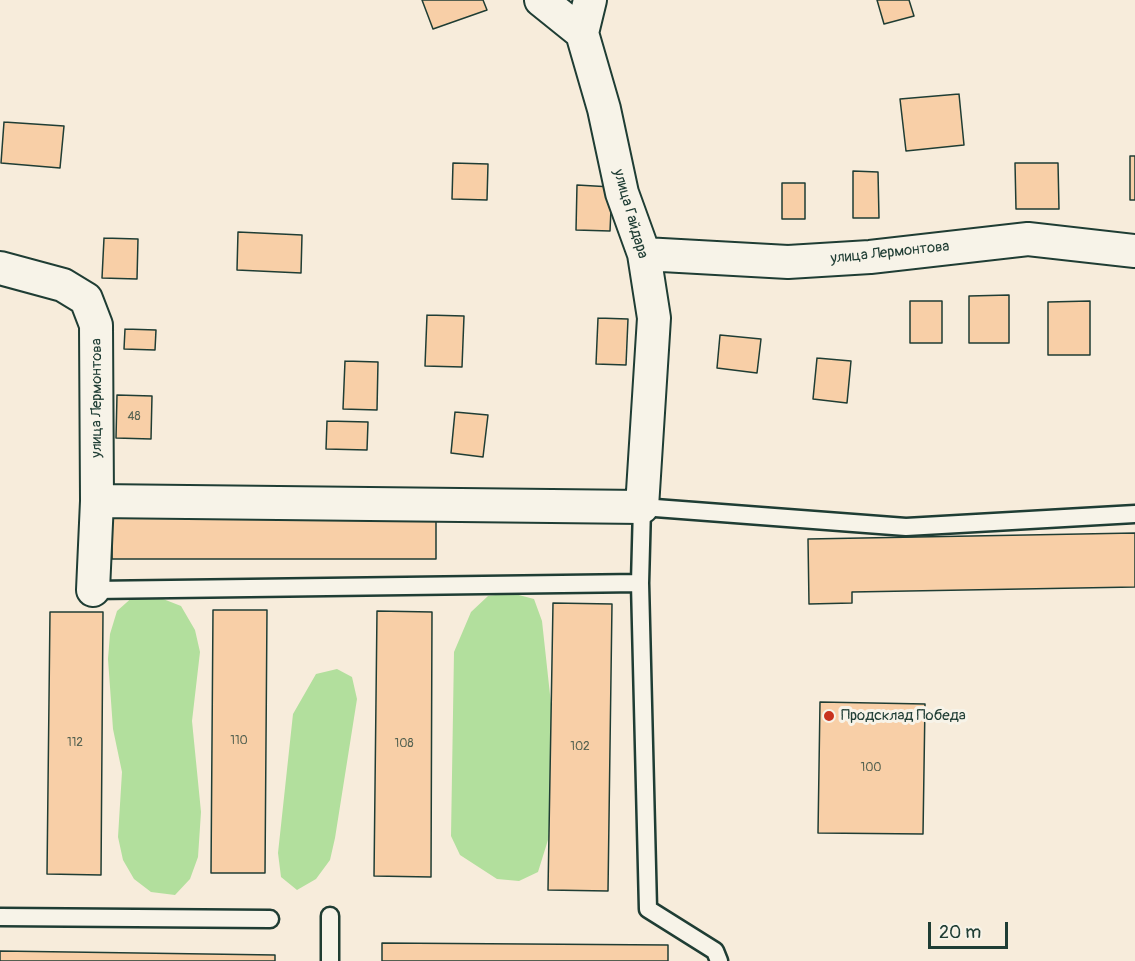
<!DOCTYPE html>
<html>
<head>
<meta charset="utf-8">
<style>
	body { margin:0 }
	#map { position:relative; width:1135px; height:961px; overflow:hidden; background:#f7ecdb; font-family:Pangolin,sans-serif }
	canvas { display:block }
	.scale { position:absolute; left:928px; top:922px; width:80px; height:27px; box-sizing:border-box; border:3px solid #1f3d34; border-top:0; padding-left:8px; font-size:18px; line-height:21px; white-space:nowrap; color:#1f3d34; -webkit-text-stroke:4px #f7f3e8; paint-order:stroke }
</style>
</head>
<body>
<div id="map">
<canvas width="1135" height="961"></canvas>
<div class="scale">20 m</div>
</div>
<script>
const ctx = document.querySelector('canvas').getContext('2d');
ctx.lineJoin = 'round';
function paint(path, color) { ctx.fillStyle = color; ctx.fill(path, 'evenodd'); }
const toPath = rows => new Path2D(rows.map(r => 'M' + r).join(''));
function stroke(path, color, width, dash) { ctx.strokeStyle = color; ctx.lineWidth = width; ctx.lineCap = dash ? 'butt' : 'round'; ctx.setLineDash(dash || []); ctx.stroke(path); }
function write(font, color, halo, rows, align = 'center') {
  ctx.font = font + ' Pangolin,sans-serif'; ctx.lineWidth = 6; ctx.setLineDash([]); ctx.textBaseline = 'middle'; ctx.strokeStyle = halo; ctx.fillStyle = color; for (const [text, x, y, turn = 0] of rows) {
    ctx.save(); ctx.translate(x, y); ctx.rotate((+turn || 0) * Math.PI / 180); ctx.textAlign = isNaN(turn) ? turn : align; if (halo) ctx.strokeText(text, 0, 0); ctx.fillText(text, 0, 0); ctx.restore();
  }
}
paint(toPath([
	[511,593,534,599,542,621,552,713,552,827,538,872,519,881,497,879,460,855,451,836,454,652,471,612,488,596],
	[135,595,158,597,181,606,195,630,200,652,192,721,201,812,198,857,190,879,175,895,151,892,134,879,123,860,118,837,122,772,113,729,108,659,110,634,117,611],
	[337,669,352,677,357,699,335,838,330,860,316,879,297,890,281,877,278,853,293,714,316,674]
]), '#b2df9d');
const building = toPath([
	[422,0,483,0,487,10,433,29,422,0],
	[877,0,909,0,914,16,884,24,877,0],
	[959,94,964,145,906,151,900,99,959,94],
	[4,122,64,126,60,168,1,163,4,122],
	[1130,156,1135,156,1135,200,1130,200,1130,156],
	[453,163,488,164,487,200,452,199,453,163],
	[1015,163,1058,163,1059,209,1016,209,1015,163],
	[853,171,878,172,879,218,853,218,853,171],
	[782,183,805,183,805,219,782,219,782,183],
	[577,185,612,187,610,231,576,230,577,185],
	[238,232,302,235,301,273,237,270,238,232],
	[104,238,138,239,137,279,102,278,104,238],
	[1009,295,1009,343,969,343,969,296,1009,295],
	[910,301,942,301,942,343,910,343,910,301],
	[1090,301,1090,355,1048,355,1048,302,1090,301],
	[427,315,464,316,462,367,425,366,427,315],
	[598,318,628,319,626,365,596,364,598,318],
	[125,329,156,330,155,350,124,349,125,329],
	[720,335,761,339,757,373,717,368,720,335],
	[817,358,851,361,847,403,813,399,817,358],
	[345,361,378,362,377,410,343,409,345,361],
	[117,395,152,396,151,439,116,438,117,395],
	[455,412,488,415,483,457,451,453,455,412],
	[327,421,368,422,367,450,326,449,327,421],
	[112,515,436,515,436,559,112,559,112,515],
	[1135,533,1135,587,852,592,852,603,809,604,808,539,1135,533],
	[553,603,612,604,608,891,548,890,553,603],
	[213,610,267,610,265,873,211,873,213,610],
	[377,611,432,612,431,877,374,876,377,611],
	[50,612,103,612,101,875,47,874,50,612],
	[820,702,925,704,923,834,818,833,820,702],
	[382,943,668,945,668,961,382,961,382,943],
	[0,951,275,955,275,961,0,961,0,951]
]);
paint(building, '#f8cfa7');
stroke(building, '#1f3d34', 1.5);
const service = toPath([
	[93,590,640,583],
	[0,917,270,919],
	[330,961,330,916],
	[719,961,715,951,648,909,640,583,642,507,906,527,1135,514]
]);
const minor = toPath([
	[541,0,582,33],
	[644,254,788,262,870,257,1028,239,1135,251],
	[0,268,63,285,86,299,96,325,97,501,93,590],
	[97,501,642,507,654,318,644,254,622,193,604,109,582,33,590,0]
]);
stroke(service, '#1f3d34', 21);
stroke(minor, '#1f3d34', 36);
stroke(service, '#f7f3e8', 16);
stroke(minor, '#f7f3e8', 32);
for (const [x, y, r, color] of [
	[829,716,6,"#c8321e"]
]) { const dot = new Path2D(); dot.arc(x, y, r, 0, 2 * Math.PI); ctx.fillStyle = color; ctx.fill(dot); stroke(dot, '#f7f3e8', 2); }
write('12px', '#556251', null, [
	["48",134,417],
	["110",239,741],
	["112",75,743],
	["108",404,744],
	["102",580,747],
	["100",871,768]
]);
write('15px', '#1f3d34', '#f7f3e8', [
	["улица Гайдара",630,214,74],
	["улица Лермонтова",890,253,-6],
	["улица Лермонтова",97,398,-90]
]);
write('15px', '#1f3d34', '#f7f3e8', [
	["Продсклад Победа",841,716]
], 'left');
</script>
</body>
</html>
